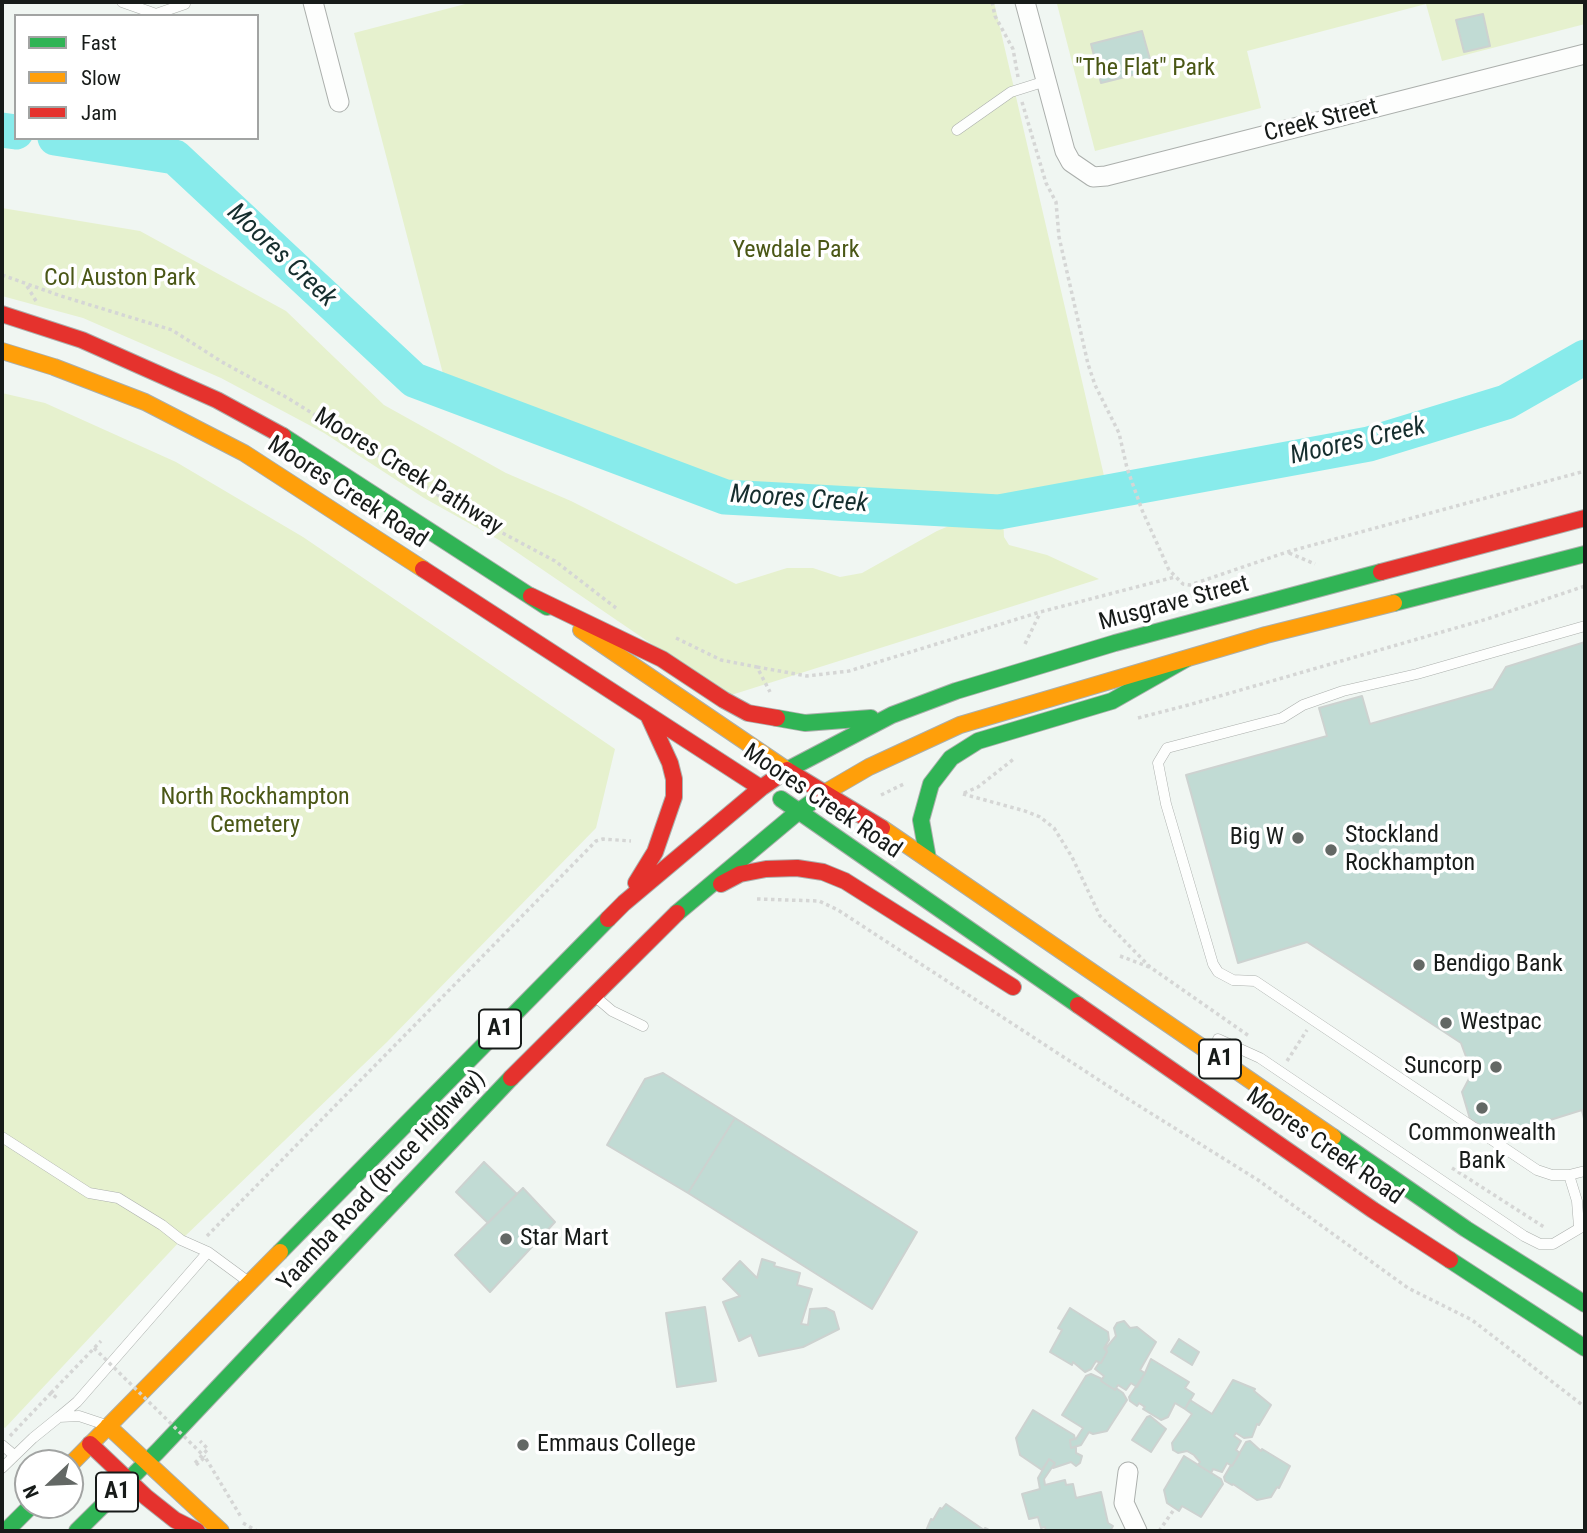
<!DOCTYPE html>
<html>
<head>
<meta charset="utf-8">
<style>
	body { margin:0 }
	#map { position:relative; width:1587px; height:1533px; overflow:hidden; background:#f0f6f2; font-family:"Roboto Condensed",sans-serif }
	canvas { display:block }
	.frame { position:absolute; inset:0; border:4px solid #171b19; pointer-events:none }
	.legend { position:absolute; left:14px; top:14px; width:245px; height:126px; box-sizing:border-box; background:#fff; border:2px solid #a2a4a3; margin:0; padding:9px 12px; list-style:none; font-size:21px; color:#171b19 }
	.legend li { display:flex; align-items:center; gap:14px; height:35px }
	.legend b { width:35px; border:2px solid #a2a4a3 }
	.north { position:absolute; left:14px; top:1449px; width:70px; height:70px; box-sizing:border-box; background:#fff; border:2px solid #a2a4a3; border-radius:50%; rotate:247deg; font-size:19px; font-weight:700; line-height:28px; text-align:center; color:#171b19 }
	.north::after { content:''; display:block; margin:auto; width:24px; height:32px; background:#636865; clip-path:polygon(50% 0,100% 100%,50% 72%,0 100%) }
</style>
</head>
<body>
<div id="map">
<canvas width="1587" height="1533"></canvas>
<div class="frame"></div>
<ul class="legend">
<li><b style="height:9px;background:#30b455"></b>Fast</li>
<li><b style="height:9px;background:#ff9f0a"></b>Slow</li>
<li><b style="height:9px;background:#e5322d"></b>Jam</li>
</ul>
<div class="north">N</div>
</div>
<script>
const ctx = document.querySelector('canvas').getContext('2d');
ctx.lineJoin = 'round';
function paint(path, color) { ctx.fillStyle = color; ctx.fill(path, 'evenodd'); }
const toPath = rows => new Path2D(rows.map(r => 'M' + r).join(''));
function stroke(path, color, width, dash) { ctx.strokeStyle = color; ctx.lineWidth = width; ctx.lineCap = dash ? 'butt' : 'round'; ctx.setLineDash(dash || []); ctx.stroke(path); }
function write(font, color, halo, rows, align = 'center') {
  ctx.font = font + ' "Roboto Condensed",sans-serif'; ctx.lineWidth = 7; ctx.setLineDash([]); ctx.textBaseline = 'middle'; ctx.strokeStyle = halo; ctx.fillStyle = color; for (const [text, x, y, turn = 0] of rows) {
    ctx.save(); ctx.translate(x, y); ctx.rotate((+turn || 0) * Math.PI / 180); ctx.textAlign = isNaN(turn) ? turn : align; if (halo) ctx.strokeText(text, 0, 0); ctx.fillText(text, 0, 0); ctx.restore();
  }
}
paint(toPath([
	[473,2,994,2,1108,493,999,512,725,497,448,393,354,33],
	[1066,2,1585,2,1585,24,1442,61,1426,4,1247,51,1261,108,1095,151,1057,4],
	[2,208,140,231,286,311,384,405,506,473,571,501,736,584,787,568,813,568,840,577,862,573,937,531,963,520,994,514,1003,516,1004,537,1009,545,1047,555,1099,579,728,696,499,540,424,498,324,433,221,378,83,318,2,296],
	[2,393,45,403,176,462,303,537,615,749,596,828,387,1042,181,1240,5,1428,2,1426]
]), '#e6f1ce');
stroke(toPath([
	[2,130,16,132],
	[55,138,175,157,414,380,725,497,999,512,1369,444,1506,402,1585,357]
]), '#88ebeb', 35);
const building = toPath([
	[1483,14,1490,46,1464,52,1456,20,1483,14],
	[1142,31,1153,70,1101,83,1091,44,1142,31],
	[1585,642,1585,1123,1582,1110,1499,1136,1470,1119,1462,1092,1472,1073,1461,1043,1307,942,1238,963,1186,775,1327,736,1319,708,1362,696,1370,724,1493,689,1506,667,1585,642],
	[663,1073,735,1118,688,1193,607,1145,645,1079,663,1073],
	[735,1118,917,1232,872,1309,688,1193,735,1118],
	[484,1162,517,1194,488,1223,456,1192,484,1162],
	[523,1188,555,1222,490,1292,455,1255,523,1188],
	[762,1259,775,1263,774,1266,800,1273,797,1285,812,1289,801,1324,808,1325,810,1309,826,1308,834,1312,839,1329,803,1347,759,1356,751,1335,739,1341,723,1302,740,1296,723,1279,740,1261,757,1278,762,1259],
	[705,1307,716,1381,677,1387,666,1313,705,1307],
	[1070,1308,1108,1332,1109,1340,1104,1348,1107,1352,1101,1363,1096,1361,1091,1369,1085,1372,1073,1362,1072,1365,1050,1352,1062,1330,1058,1328,1070,1308],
	[1124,1321,1130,1328,1137,1327,1156,1342,1140,1370,1145,1373,1137,1387,1131,1383,1126,1390,1118,1385,1115,1390,1101,1381,1104,1376,1095,1369,1099,1363,1101,1363,1107,1352,1106,1348,1116,1336,1114,1328,1117,1323,1124,1321],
	[1179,1339,1199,1352,1192,1365,1171,1352,1179,1339],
	[1151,1359,1189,1382,1185,1388,1194,1394,1185,1409,1175,1403,1168,1417,1161,1420,1143,1409,1145,1407,1139,1403,1137,1406,1130,1401,1129,1397,1145,1373,1151,1359],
	[1091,1374,1102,1379,1101,1381,1115,1390,1116,1388,1123,1393,1127,1400,1107,1431,1093,1434,1089,1432,1081,1445,1071,1448,1070,1440,1076,1439,1083,1428,1062,1415,1086,1376,1091,1374],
	[1233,1380,1255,1389,1254,1391,1271,1405,1259,1425,1257,1424,1252,1437,1244,1438,1236,1433,1234,1436,1241,1441,1236,1450,1240,1453,1232,1466,1227,1463,1222,1472,1213,1469,1211,1473,1198,1465,1200,1462,1194,1455,1187,1451,1178,1453,1173,1450,1172,1443,1192,1414,1185,1409,1190,1400,1212,1414,1233,1380],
	[1033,1410,1074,1435,1075,1439,1070,1440,1071,1448,1076,1447,1076,1453,1082,1456,1080,1463,1076,1466,1071,1462,1053,1468,1055,1463,1049,1459,1042,1470,1020,1455,1016,1438,1033,1410],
	[1150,1416,1166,1429,1151,1452,1132,1440,1147,1417,1150,1416],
	[1250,1441,1261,1451,1262,1449,1290,1466,1279,1488,1277,1487,1271,1497,1257,1500,1233,1484,1232,1485,1225,1481,1224,1477,1231,1465,1232,1466,1246,1442,1250,1441],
	[1184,1456,1221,1479,1223,1484,1201,1517,1182,1506,1179,1511,1167,1503,1164,1490,1184,1456],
	[1049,1459,1055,1463,1044,1479,1045,1485,1065,1480,1066,1485,1073,1484,1076,1498,1101,1492,1108,1523,1113,1526,1110,1531,1046,1531,1045,1527,1041,1528,1038,1517,1029,1519,1022,1494,1040,1489,1038,1478,1049,1459],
	[946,1504,984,1530,985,1528,991,1531,926,1531,931,1519,933,1520,940,1508,942,1509,946,1504]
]);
paint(building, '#c1dbd4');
stroke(building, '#cdd2d0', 2);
const lane = toPath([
	[122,2,156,14,185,4],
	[957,130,1011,92,1046,81],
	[1585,626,1417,674,1343,691,1303,705,1282,718,1167,748,1158,763,1166,804,1213,964,1218,972,1233,980,1255,981,1537,1170,1552,1175,1569,1175,1585,1171],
	[598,999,612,1011,643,1026],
	[1218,1039,1260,1058,1524,1236,1540,1244,1553,1244,1585,1225],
	[2,1137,89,1193,118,1198,162,1225,181,1240,208,1252,246,1280],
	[1569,1175,1577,1201,1579,1227],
	[59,1417,77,1402,208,1252],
	[2,1445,14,1455],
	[2,1468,33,1438,59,1417,79,1416,103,1424]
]);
const street = toPath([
	[313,2,339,102],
	[1025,2,1065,151,1071,162,1093,177,1106,176,1585,54],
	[1128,1472,1124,1503,1137,1531]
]);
const fast = toPath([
	[283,436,547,607],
	[1394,603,1585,554],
	[777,718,805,723,871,718],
	[787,770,892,715,956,691,1115,643,1381,572],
	[781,799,1078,1005],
	[928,859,921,820,931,784,951,758,978,741,1112,701,1186,659],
	[677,913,799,811,826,792],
	[1333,1137,1466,1229,1585,1304],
	[280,1252,608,919],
	[1450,1260,1585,1348],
	[6,1531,32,1505],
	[77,1531,157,1452,511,1078]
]);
const slow = toPath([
	[2,351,54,367,145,402,244,453,423,569],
	[581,630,787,770],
	[826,792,869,767,960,725,1266,635,1394,603],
	[882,828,1333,1137],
	[108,1426,221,1531],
	[70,1465,280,1252]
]);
const jam = toPath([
	[2,314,82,340,217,400,283,436],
	[423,569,761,788],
	[1381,572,1585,518],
	[531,596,662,659,724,700,748,713,777,718],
	[636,883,655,852,674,797,674,779,670,763,648,715],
	[721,884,740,874,766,869,797,868,823,872,845,881,1013,987],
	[608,919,624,903,761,788,787,770,882,828],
	[1078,1005,1373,1210,1450,1260],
	[511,1078,677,913],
	[90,1444,146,1497,175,1520,197,1531]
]);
stroke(lane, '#abafac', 11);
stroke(street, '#abafac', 21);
stroke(fast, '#abafac', 18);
stroke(slow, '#abafac', 18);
stroke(jam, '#abafac', 18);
stroke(toPath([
	[992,2,995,16,1013,49,1018,77],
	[1022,102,1046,183,1056,202,1059,237,1088,364,1095,385,1119,433,1127,468,1142,510,1169,570,1183,584,1190,585,1287,552,1585,471],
	[2,275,61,296,172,330,222,362,286,397,341,431,465,513,555,561,616,608],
	[27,286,36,301],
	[1289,553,1315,564],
	[676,638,721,660,757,667,770,692],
	[1025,644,1040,613],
	[757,667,807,676,849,671,1040,612,1175,577],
	[1138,718,1192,704,1487,619,1585,586],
	[964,793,978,787,1015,758],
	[963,794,1025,811,1040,817,1054,828,1072,857,1100,916,1150,967,1249,1036],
	[881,795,906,783],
	[757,899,819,901,838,910,1128,1099,1258,1180,1408,1288,1472,1320,1585,1407],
	[1120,956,1149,967],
	[1287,1061,1307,1030],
	[1452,1168,1544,1227],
	[207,1236,596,841,603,839,631,841],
	[51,1393,101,1341],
	[10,1436,51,1393,58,1399],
	[195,1463,208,1449,200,1441],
	[196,1465,205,1457,241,1517],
	[243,1523,257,1531],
	[1159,1531,1175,1508]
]), '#d5d6d5', 3.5, [3.5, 3.5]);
stroke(lane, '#fdfefd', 10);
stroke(street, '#fdfefd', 19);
stroke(fast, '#30b455', 16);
stroke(slow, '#ff9f0a', 16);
stroke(jam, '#e5322d', 16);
stroke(toPath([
	[94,1348,205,1457]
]), '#d5d6d5', 3.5, [3.5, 3.5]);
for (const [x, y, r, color] of [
	[1298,838,7,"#636865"],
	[1331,850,7,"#636865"],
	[1419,965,7,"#636865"],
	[1446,1023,7,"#636865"],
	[1496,1067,7,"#636865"],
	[1482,1108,7,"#636865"],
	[506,1239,7,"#636865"],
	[523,1445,7,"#636865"]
]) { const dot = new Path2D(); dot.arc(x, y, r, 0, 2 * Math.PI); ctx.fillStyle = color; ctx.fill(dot); stroke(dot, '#fff', 2.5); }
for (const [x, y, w] of [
	[500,1029,42],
	[1220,1059,42],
	[117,1492,42]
]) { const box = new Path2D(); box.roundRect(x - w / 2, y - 19.5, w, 39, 5); ctx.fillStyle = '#fff'; ctx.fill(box); stroke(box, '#171b19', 2); }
write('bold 23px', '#171b19', null, [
	["A1",500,1029],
	["A1",1220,1059],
	["A1",117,1492]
]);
write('24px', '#4a5716', '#fff', [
	["\"The Flat\" Park",1145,69],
	["Yewdale Park",796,251],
	["Col Auston Park",120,279],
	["North Rockhampton",255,798],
	["Cemetery",255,826]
]);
write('24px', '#171b19', '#fff', [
	["Creek Street",1321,121,-14],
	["Moores Creek Pathway",408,472,32],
	["Moores Creek Road",347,493,33],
	["Musgrave Street",1174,604,-15],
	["Moores Creek Road",822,802,34],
	["Moores Creek Road",1324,1147,35],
	["Yaamba Road (Bruce Highway)",382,1181,-47]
]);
write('24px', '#171b19', '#fff', [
	["Stockland",1345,836],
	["Rockhampton",1345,864],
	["Big W",1284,838,"right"],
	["Bendigo Bank",1433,965],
	["Westpac",1460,1023],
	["Suncorp",1482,1067,"right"],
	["Commonwealth",1482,1134,"center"],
	["Bank",1482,1162,"center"],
	["Star Mart",520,1239],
	["Emmaus College",537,1445]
], 'left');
write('italic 26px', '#162e2e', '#fff', [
	["Moores Creek",281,256,43],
	["Moores Creek",1358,442,-13],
	["Moores Creek",799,500,4]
]);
</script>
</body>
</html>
